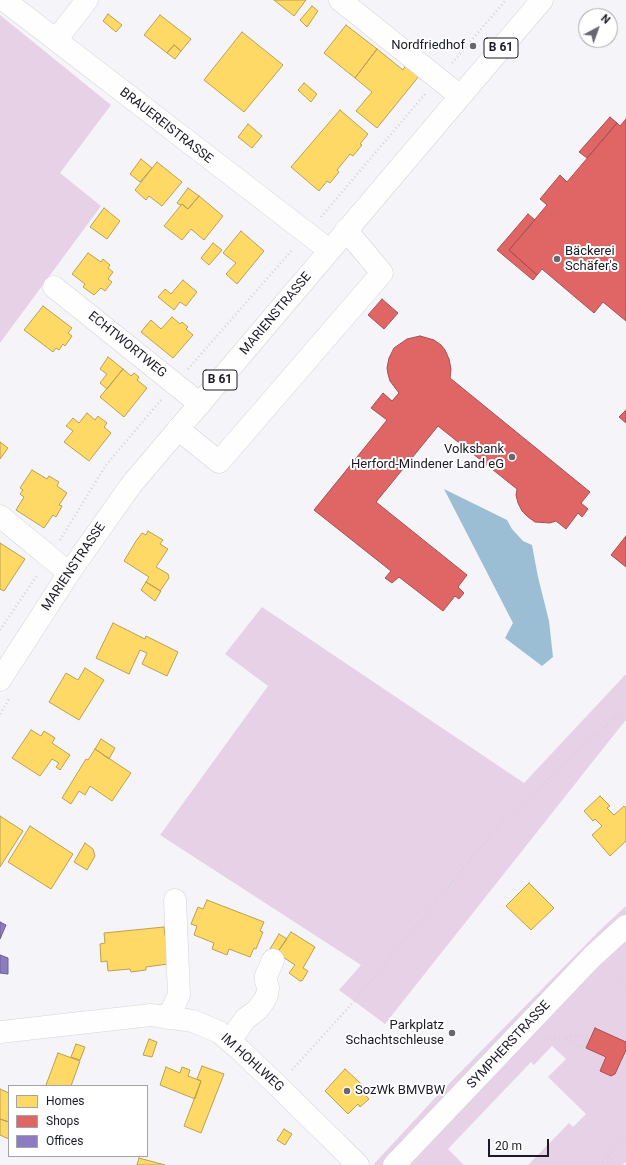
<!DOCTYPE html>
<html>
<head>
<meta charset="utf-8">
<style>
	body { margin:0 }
	#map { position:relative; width:626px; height:1165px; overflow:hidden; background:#f5f5f9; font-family:Roboto,sans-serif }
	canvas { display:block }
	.legend { position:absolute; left:8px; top:1085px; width:140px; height:72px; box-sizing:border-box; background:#fff; border:1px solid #a3a4a9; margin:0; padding:5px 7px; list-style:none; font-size:12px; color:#1a1b27 }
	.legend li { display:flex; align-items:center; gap:8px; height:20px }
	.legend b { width:20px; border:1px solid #a3a4a9 }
	.north { position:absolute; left:578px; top:8px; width:40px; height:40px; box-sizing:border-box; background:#fff; border:1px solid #a3a4a9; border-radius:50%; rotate:41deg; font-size:11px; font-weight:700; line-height:16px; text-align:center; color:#1a1b27 }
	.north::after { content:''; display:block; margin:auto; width:14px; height:18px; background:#676770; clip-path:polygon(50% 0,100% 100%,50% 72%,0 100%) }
	.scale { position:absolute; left:488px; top:1139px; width:61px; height:18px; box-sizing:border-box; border:2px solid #1a1b27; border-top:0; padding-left:5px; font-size:12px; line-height:14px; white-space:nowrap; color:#1a1b27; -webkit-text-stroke:3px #fff; paint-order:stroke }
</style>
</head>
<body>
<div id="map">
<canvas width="626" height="1165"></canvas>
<ul class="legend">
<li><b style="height:11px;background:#ffd966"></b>Homes</li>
<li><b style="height:11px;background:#e06666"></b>Shops</li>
<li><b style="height:11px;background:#8e7cc3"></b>Offices</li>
</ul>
<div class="north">N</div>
<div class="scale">20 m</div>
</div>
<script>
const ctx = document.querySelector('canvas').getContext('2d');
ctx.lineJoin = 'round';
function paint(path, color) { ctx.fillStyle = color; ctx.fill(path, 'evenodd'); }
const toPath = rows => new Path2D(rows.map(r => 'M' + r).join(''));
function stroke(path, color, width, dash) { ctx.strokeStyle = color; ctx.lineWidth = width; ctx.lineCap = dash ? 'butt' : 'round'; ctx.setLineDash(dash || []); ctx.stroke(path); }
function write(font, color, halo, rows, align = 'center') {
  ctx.font = font + ' Roboto,sans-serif'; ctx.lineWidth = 4; ctx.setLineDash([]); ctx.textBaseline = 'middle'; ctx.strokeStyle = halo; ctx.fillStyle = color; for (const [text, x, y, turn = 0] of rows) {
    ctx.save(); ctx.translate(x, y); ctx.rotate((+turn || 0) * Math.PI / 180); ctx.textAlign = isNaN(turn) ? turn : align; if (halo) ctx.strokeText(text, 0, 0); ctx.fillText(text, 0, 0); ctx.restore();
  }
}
paint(toPath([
	[0,15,111,105,60,173,101,206,0,343],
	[262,607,524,783,626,674,626,720,617,731,385,1024,339,990,361,965,160,835,268,686,225,654],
	[626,906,626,1162,622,1165,528,1165,569,1123,573,1127,586,1114,548,1077,566,1059,552,1046,534,1065,531,1062,448,1149,464,1165,373,1165,433,1100,601,929]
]), '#e7d1e7');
paint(toPath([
	[444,489,507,520,512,529,523,541,532,545,538,577,549,621,553,657,542,666,505,638,513,623]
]), '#9bbed5');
const homes = toPath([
	[274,0,306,0,294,16,274,0],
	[312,6,318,11,307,27,300,20,312,6],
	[108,14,122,25,116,32,103,21,108,14],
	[160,15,191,39,181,51,174,45,167,53,144,35,160,15],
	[346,25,377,49,355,78,324,53,346,25],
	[242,32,283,65,244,112,204,80,242,32],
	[174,45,181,51,175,59,167,53,174,45],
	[377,49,403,70,406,65,419,76,377,128,356,111,372,92,355,78,377,49],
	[304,83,317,94,311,102,298,90,304,83],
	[340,110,368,134,360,144,362,145,353,156,350,154,337,170,339,172,330,183,327,181,319,191,291,167,340,110],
	[248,124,262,136,252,148,238,137,248,124],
	[141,159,152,168,140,182,130,174,141,159],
	[157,162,182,182,162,206,149,196,146,200,135,190,157,162],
	[188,188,199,196,188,209,182,204,180,205,177,203,188,188],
	[199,196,223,216,204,240,191,229,182,240,164,226,182,204,188,209,199,196],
	[104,208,120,221,107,239,90,227,104,208],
	[241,231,264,251,237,284,226,274,236,263,223,253,241,231],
	[213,243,222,250,209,265,201,258,213,243],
	[88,253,101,262,103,259,110,265,108,268,113,272,108,279,112,282,105,291,101,288,94,295,83,287,85,284,72,274,88,253],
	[183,280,197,292,186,306,180,302,174,310,158,297,165,289,171,294,183,280],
	[43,306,72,328,68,333,72,336,65,346,63,344,59,350,56,348,53,352,24,330,43,306],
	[172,317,180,324,182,322,188,327,186,329,193,335,173,358,141,332,151,320,161,329,172,317],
	[108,357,123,369,107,389,100,383,107,374,100,369,108,357],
	[123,369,131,376,134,373,139,377,137,380,147,388,124,417,100,397,123,369],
	[87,413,95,420,98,416,107,423,104,427,111,433,89,461,64,442,73,431,66,426,73,418,79,423,87,413],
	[0,442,8,448,0,459,0,442],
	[32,470,47,479,49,476,59,482,57,486,67,493,59,505,62,506,56,517,53,515,44,528,16,510,24,497,20,494,23,490,20,488,32,470],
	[148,531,163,540,160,544,168,549,156,567,168,574,169,578,160,591,146,582,149,577,124,561,136,541,142,533,146,535,148,531],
	[0,543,25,559,4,591,0,589,0,543],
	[146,582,161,591,155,601,141,590,146,582],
	[113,623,145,639,146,636,178,652,167,676,142,664,147,653,140,650,129,674,96,658,113,623],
	[85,668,104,680,79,720,49,702,66,673,78,680,85,668],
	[31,730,41,736,44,731,55,738,52,743,70,755,60,770,56,767,59,763,52,759,40,776,12,758,31,730],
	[101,739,115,748,109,759,95,749,101,739],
	[95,749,131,773,112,801,90,786,85,795,79,791,71,804,62,798,86,759,88,760,95,749],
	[600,796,610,806,607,808,614,815,624,806,626,808,626,841,610,856,592,835,602,826,595,819,593,821,584,811,600,796],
	[0,816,23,831,0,867,0,816],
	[30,826,73,854,51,889,8,862,30,826],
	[85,843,93,849,95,856,87,870,74,862,85,843],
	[529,883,554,908,531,930,506,906,529,883],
	[207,900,264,922,260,931,263,932,256,949,254,948,250,957,229,949,227,955,212,949,214,943,194,935,197,926,191,924,198,907,203,909,207,900],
	[164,927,165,936,168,936,168,964,146,967,146,970,131,972,130,969,108,971,107,961,101,962,100,944,105,943,104,933,164,927],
	[291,932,315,947,303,968,308,971,302,981,300,981,289,973,295,965,277,953,291,932],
	[279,934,287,939,277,953,270,949,279,934],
	[149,1039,157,1042,152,1057,143,1055,149,1039],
	[76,1044,85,1047,80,1060,71,1057,76,1044],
	[58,1053,80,1061,71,1086,49,1086,46,1085,58,1053],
	[202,1066,224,1074,201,1133,184,1126,201,1081,197,1079,202,1066],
	[166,1067,180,1073,182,1067,190,1070,188,1076,201,1081,195,1099,160,1085,166,1067],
	[345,1069,370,1092,366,1096,369,1099,360,1107,358,1104,348,1114,325,1091,345,1069],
	[0,1089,9,1093,9,1122,0,1119,0,1089],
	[0,1119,9,1122,9,1139,0,1135,0,1119],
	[284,1129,292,1134,285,1145,277,1140,284,1129],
	[139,1158,165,1165,137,1165,139,1158]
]);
paint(homes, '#ffd966');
stroke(homes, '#baa053', 1);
const shops = toPath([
	[610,117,617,123,587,158,579,152,610,117],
	[626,119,626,321,603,302,594,313,542,269,537,275,509,250,547,205,540,199,560,175,567,182,617,123,620,126,626,119],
	[528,214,535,220,509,250,537,275,533,280,497,250,528,214],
	[382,299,398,313,384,329,368,315,382,299],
	[420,336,434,340,441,345,445,350,449,359,451,369,450,378,590,492,581,503,588,509,582,517,578,513,566,529,556,521,550,523,535,522,528,517,522,511,518,503,516,495,517,489,438,426,376,502,467,575,458,587,464,593,459,599,455,596,443,611,399,577,392,583,385,578,391,571,314,510,387,420,371,408,383,393,392,401,399,393,390,381,388,374,387,368,389,358,394,348,407,339,420,336],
	[626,410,626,423,619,417,626,410],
	[626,536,626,567,611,555,626,536],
	[595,1028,626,1042,626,1050,615,1074,611,1076,600,1071,606,1057,586,1048,595,1028]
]);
paint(shops, '#e06666');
stroke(shops, '#a55053', 1);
const offices = toPath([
	[0,922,6,925,0,939,0,922],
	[0,955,8,958,8,974,0,973,0,955]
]);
paint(offices, '#8e7cc3');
stroke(offices, '#6b5f94', 1);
const minor = toPath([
	[4,0,329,250],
	[340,0,460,96],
	[56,40,87,0],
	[54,287,200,404],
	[178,429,219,462,382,273,346,230],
	[0,516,69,573],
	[168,1018,179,995,175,900],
	[0,1032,151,1015,193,1021,219,1032,240,1050,278,1086,358,1165],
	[230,1041,245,1019,257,1010,264,1001,267,995,268,988,266,981,266,976,273,960],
	[394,1165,592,957,626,926]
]);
const major = toPath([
	[0,680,69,573,131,485,542,0]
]);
stroke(minor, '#d3d3db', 23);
stroke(major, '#d3d3db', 23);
stroke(toPath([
	[452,63,506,0],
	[321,217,425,94],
	[188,369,293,249],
	[60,540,106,465,161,400],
	[0,630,38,574],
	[0,714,9,699],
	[607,971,626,988],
	[543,1040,588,1035,582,1047,563,1038],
	[621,1062,626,1064],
	[292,1070,357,998,503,820,626,707],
	[600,1165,626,1136]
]), '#d4d4d6', 2.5, [1, 3]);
stroke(minor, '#fefefe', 22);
stroke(major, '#fefefe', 22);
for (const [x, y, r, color] of [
	[473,46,4,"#676770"],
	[557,259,4,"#676770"],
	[512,457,4,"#676770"],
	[452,1033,4,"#676770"],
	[347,1091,4,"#676770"]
]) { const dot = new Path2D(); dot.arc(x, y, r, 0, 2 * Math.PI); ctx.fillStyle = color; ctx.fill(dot); stroke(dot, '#fff', 1.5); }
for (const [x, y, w] of [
	[501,48,34],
	[220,380,34]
]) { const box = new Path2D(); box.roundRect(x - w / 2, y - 10, w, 20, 3); ctx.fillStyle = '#fff'; ctx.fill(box); stroke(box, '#1a1b27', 1); }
write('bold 12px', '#1a1b27', null, [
	["B 61",501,48],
	["B 61",220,380]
]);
write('13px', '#1a1b27', '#fff', [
	["Nordfriedhof",465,46],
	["Bäckerei",565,252,"left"],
	["Schäfer's",565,267,"left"],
	["Volksbank",504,450],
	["Herford-Mindener Land eG",504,465],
	["Parkplatz",444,1026],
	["Schachtschleuse",444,1041],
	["SozWk BMVBW",355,1091,"left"]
], 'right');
write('13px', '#1a1b27', '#fff', [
	["BRAUEREISTRASSE",166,126,38],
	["MARIENSTRASSE",276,314,-50],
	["ECHTWORTWEG",127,345,39],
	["MARIENSTRASSE",74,567,-56],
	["SYMPHERSTRASSE",509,1045,-47],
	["IM HOHLWEG",252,1063,42]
]);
</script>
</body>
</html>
